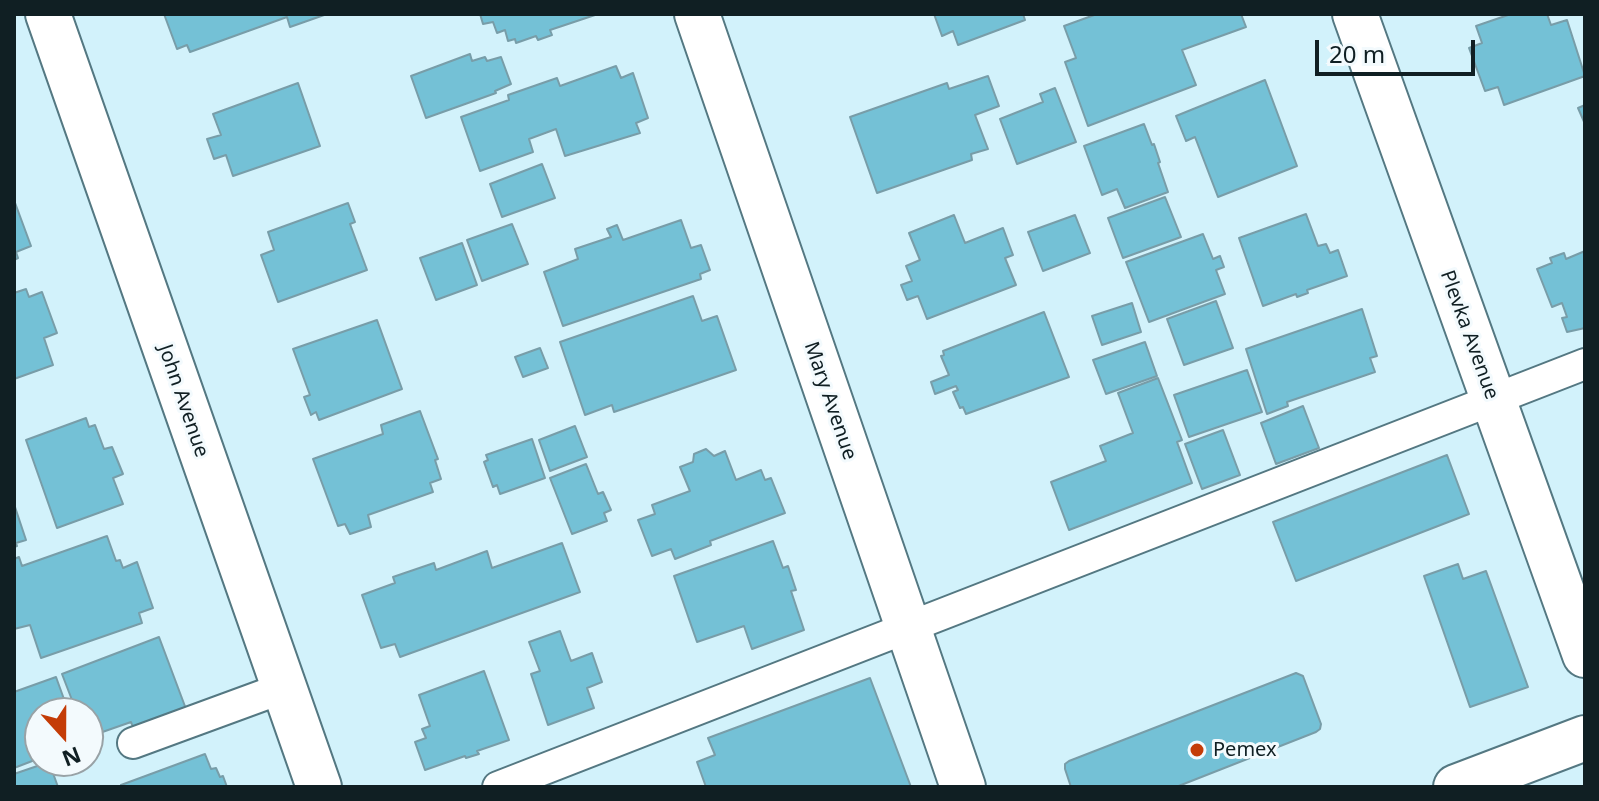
<!DOCTYPE html>
<html>
<head>
<meta charset="utf-8">
<style>
	body { margin:0 }
	#map { position:relative; width:1599px; height:801px; overflow:hidden; background:#d2f2fb; font-family:"Noto Sans",sans-serif }
	canvas { display:block }
	.frame { position:absolute; inset:0; border:16px solid #101f23; pointer-events:none }
	.north { position:absolute; left:24px; top:697px; width:80px; height:80px; box-sizing:border-box; background:#f3fafd; border:2px solid #98a2a6; border-radius:50%; rotate:159deg; font-size:22px; font-weight:700; line-height:32px; text-align:center; color:#101f23 }
	.north::after { content:''; display:block; margin:auto; width:28px; height:36px; background:#c43c07; clip-path:polygon(50% 0,100% 100%,50% 72%,0 100%) }
	.scale { position:absolute; left:1315px; top:40px; width:160px; height:36px; box-sizing:border-box; border:4px solid #101f23; border-top:0; padding-left:10px; font-size:24px; line-height:28px; white-space:nowrap; color:#101f23; -webkit-text-stroke:6px #f3fafd; paint-order:stroke }
</style>
</head>
<body>
<div id="map">
<canvas width="1599" height="801"></canvas>
<div class="frame"></div>
<div class="north">N</div>
<div class="scale">20 m</div>
</div>
<script>
const ctx = document.querySelector('canvas').getContext('2d');
ctx.lineJoin = 'round';
function paint(path, color) { ctx.fillStyle = color; ctx.fill(path, 'evenodd'); }
const toPath = rows => new Path2D(rows.map(r => 'M' + r).join(''));
function stroke(path, color, width, dash) { ctx.strokeStyle = color; ctx.lineWidth = width; ctx.lineCap = dash ? 'butt' : 'round'; ctx.setLineDash(dash || []); ctx.stroke(path); }
function write(font, color, halo, rows, align = 'center') {
  ctx.font = font + ' "Noto Sans",sans-serif'; ctx.lineWidth = 6; ctx.setLineDash([]); ctx.textBaseline = 'middle'; ctx.strokeStyle = halo; ctx.fillStyle = color; for (const [text, x, y, turn = 0] of rows) {
    ctx.save(); ctx.translate(x, y); ctx.rotate((+turn || 0) * Math.PI / 180); ctx.textAlign = isNaN(turn) ? turn : align; if (halo) ctx.strokeText(text, 0, 0); ctx.fillText(text, 0, 0); ctx.restore();
  }
}
const building = toPath([
	[164,14,327,14,290,27,287,17,190,52,187,45,177,49,164,14],
	[480,14,598,14,550,30,552,35,538,40,536,36,516,43,515,39,508,41,505,30,497,33,493,22,483,24,480,14],
	[934,14,1023,14,1025,20,958,45,953,31,942,36,934,14],
	[1097,14,1241,14,1246,27,1182,50,1196,85,1088,126,1065,62,1076,58,1064,26,1097,14],
	[1511,14,1547,14,1551,25,1567,20,1585,76,1504,105,1498,87,1485,91,1469,48,1482,43,1476,26,1511,14],
	[470,54,472,61,485,57,487,61,501,57,511,84,495,91,496,93,426,118,411,76,470,54],
	[616,66,621,78,633,73,648,118,636,123,640,133,565,156,556,129,529,139,533,152,480,171,461,117,509,100,508,95,557,78,560,86,616,66],
	[988,76,999,106,975,115,988,149,971,154,972,160,877,193,850,117,947,83,949,89,988,76],
	[1265,80,1297,166,1218,197,1195,137,1186,141,1176,116,1265,80],
	[298,83,320,146,233,176,226,155,214,159,207,139,221,135,213,114,298,83],
	[1055,88,1076,142,1017,164,1000,119,1043,102,1040,94,1055,88],
	[1585,105,1585,124,1578,108,1585,105],
	[1144,124,1152,145,1154,144,1160,162,1158,163,1168,192,1125,208,1117,189,1102,195,1084,146,1144,124],
	[542,164,555,198,502,217,490,184,542,164],
	[1165,197,1181,237,1123,258,1108,218,1165,197],
	[14,200,31,246,16,252,18,258,14,260,14,200],
	[348,203,355,222,350,224,367,270,278,302,261,255,274,250,268,232,348,203],
	[1306,214,1318,246,1326,244,1330,253,1338,250,1347,276,1307,290,1308,293,1297,297,1296,294,1263,306,1239,238,1306,214],
	[954,215,965,243,1003,228,1013,255,1005,258,1016,285,927,319,918,296,907,300,901,285,912,281,906,266,920,260,909,233,954,215],
	[1075,215,1090,253,1043,271,1028,232,1075,215],
	[681,220,691,248,701,245,710,270,700,274,701,279,563,326,544,272,578,259,575,249,611,237,607,229,617,225,623,240,681,220],
	[512,224,528,264,482,281,467,240,512,224],
	[1203,234,1213,259,1220,256,1224,267,1216,270,1225,294,1149,322,1126,262,1203,234],
	[462,243,477,285,436,300,420,258,462,243],
	[1585,251,1585,328,1567,332,1562,318,1567,317,1562,303,1552,307,1537,269,1552,263,1550,258,1564,253,1566,259,1585,251],
	[26,289,29,297,42,292,57,333,44,338,53,365,14,379,14,293,26,289],
	[693,296,702,321,717,316,736,370,614,412,612,405,585,415,560,342,693,296],
	[1216,301,1233,348,1184,365,1167,319,1216,301],
	[1132,303,1141,332,1102,345,1092,316,1132,303],
	[1362,309,1377,356,1370,358,1375,372,1287,402,1288,406,1267,414,1246,349,1362,309],
	[1044,312,1069,377,966,414,963,407,960,408,953,392,958,390,956,386,935,394,931,382,949,375,941,356,944,355,943,351,1044,312],
	[377,320,402,389,319,420,316,412,311,415,304,397,310,395,293,349,377,320],
	[1145,342,1157,376,1106,394,1093,360,1145,342],
	[540,348,548,368,523,377,515,357,540,348],
	[1247,370,1262,412,1189,437,1174,395,1247,370],
	[1158,378,1182,440,1177,442,1192,483,1069,530,1051,482,1106,461,1100,446,1133,433,1118,393,1158,378],
	[1303,406,1319,448,1276,464,1261,423,1303,406],
	[420,411,438,459,435,460,441,479,430,483,433,492,368,515,371,527,350,534,345,524,338,526,313,459,383,434,381,425,420,411],
	[86,418,89,427,95,425,104,449,112,447,123,474,113,478,123,504,57,528,26,440,86,418],
	[575,426,587,457,550,471,539,440,575,426],
	[1223,430,1240,475,1202,489,1185,444,1223,430],
	[532,439,545,478,500,494,497,485,493,487,484,462,488,460,486,455,532,439],
	[706,449,714,456,725,451,736,480,761,470,765,480,771,478,785,513,710,541,711,545,675,559,671,549,652,556,638,520,655,514,652,505,690,491,680,467,693,462,694,454,706,449],
	[1447,455,1469,514,1296,581,1273,522,1447,455],
	[586,464,598,494,603,492,611,510,604,513,607,521,572,534,550,478,586,464],
	[14,504,26,540,16,543,17,546,14,547,14,504],
	[107,536,116,561,120,560,123,568,137,562,153,608,139,613,142,623,41,658,30,625,14,629,14,559,19,557,22,566,107,536],
	[773,541,783,568,788,566,796,590,791,591,804,630,752,649,744,626,697,642,674,576,773,541],
	[562,543,580,592,400,657,395,644,381,648,362,595,395,583,393,577,434,563,436,570,487,551,492,568,562,543],
	[1458,564,1463,579,1486,571,1528,687,1470,707,1424,576,1458,564],
	[560,631,571,661,592,653,602,682,587,688,594,708,548,725,531,674,540,671,529,642,560,631],
	[159,637,189,717,137,737,131,722,91,736,88,713,77,713,62,674,159,637],
	[484,671,509,740,477,751,479,754,466,758,465,756,425,770,415,742,426,738,422,729,430,726,419,695,484,671],
	[1296,673,1303,676,1321,724,1320,729,1316,732,1176,787,1071,787,1065,769,1065,764,1069,761,1296,673],
	[56,677,69,713,40,713,40,758,14,768,14,692,56,677],
	[870,678,911,787,706,787,697,762,715,755,708,738,870,678],
	[205,754,211,769,216,768,220,777,223,776,227,787,122,787,121,785,205,754],
	[49,762,58,787,14,787,14,774,49,762]
]);
paint(building, '#74c1d6');
stroke(building, '#789da8', 2);
const service = toPath([
	[133,743,283,688],
	[498,787,1585,364]
]);
const minor = toPath([
	[48,14,319,787],
	[697,14,963,787],
	[1355,14,1585,655]
]);
const primary = toPath([
	[1456,787,1585,738]
]);
stroke(service, '#547882', 34);
stroke(minor, '#547882', 48);
stroke(primary, '#547882', 48);
stroke(service, '#fff', 30);
stroke(minor, '#fff', 44);
stroke(primary, '#fff', 44);
for (const [x, y, r, color] of [
	[1197,750,8,"#c43c07"]
]) { const dot = new Path2D(); dot.arc(x, y, r, 0, 2 * Math.PI); ctx.fillStyle = color; ctx.fill(dot); stroke(dot, '#f3fafd', 3); }
write('20px', '#101f23', '#f3fafd', [
	["Plevka Avenue",1469,335,70],
	["John Avenue",183,401,71],
	["Mary Avenue",830,401,71]
]);
write('20px', '#101f23', '#f3fafd', [
	["Pemex",1213,750]
], 'left');
</script>
</body>
</html>
